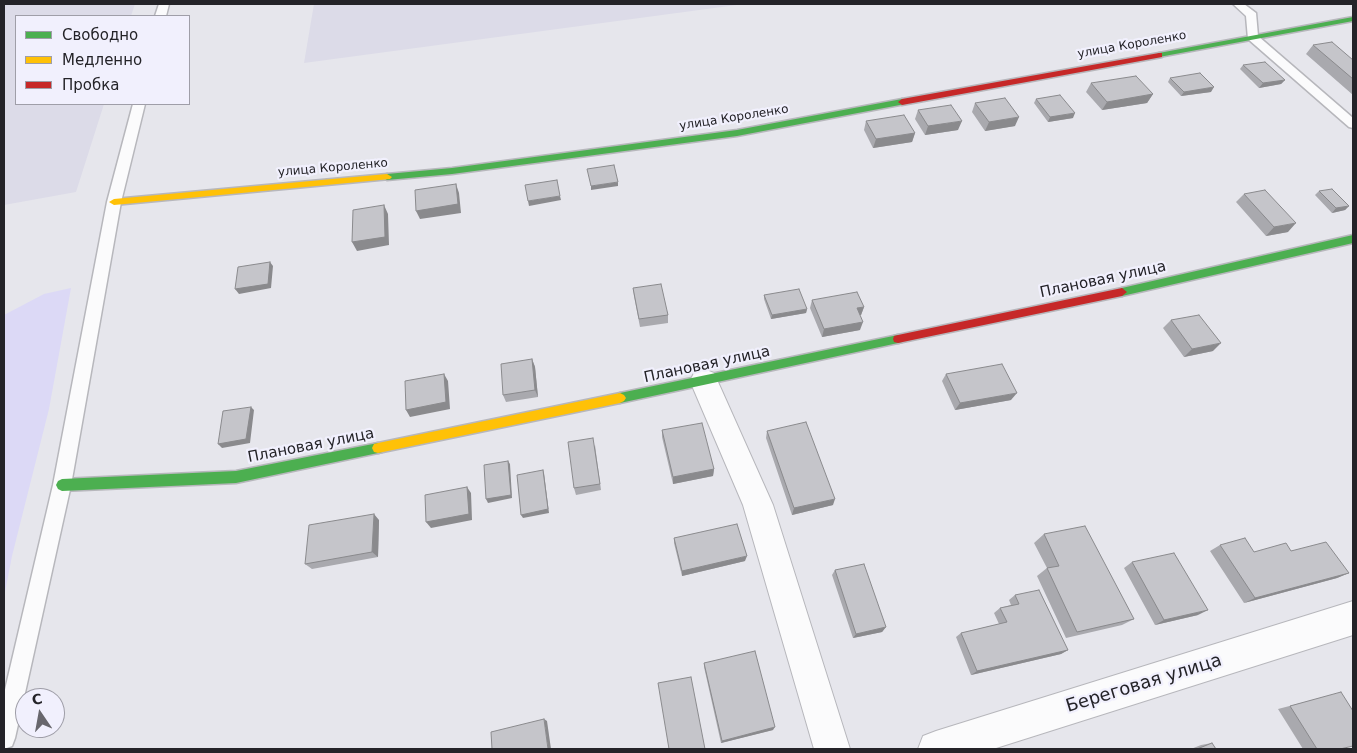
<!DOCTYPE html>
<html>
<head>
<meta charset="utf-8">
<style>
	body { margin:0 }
	#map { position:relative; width:1357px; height:753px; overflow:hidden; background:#e6e6ec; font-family:"DejaVu Sans",sans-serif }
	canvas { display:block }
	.frame { position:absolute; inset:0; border:5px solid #242328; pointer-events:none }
	.legend { position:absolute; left:15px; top:15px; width:175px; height:90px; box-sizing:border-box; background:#f1f0fd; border:1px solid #9f9ea8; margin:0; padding:6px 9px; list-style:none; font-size:15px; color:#242328 }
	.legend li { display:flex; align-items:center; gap:10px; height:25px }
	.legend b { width:25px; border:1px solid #9f9ea8 }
	.north { position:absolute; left:15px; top:688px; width:50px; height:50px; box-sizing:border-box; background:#f1f0fd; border:1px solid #9f9ea8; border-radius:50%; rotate:348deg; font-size:14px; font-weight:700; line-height:20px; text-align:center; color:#242328 }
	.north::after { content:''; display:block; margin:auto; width:18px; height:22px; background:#68676d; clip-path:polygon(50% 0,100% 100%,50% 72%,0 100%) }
</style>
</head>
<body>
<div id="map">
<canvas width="1357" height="753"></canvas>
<div class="frame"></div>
<ul class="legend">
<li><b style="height:6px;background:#4caf50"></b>Свободно</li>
<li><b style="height:6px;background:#ffc107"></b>Медленно</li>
<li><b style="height:6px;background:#c62828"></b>Пробка</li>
</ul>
<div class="north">С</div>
</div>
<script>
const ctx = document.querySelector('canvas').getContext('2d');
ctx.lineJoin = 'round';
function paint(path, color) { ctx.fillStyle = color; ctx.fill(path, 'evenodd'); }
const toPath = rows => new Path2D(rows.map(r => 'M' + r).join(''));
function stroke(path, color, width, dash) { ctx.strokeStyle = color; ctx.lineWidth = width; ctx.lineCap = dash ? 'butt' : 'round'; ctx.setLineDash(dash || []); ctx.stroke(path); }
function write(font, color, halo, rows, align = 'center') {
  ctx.font = font + ' "DejaVu Sans",sans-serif'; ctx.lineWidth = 4.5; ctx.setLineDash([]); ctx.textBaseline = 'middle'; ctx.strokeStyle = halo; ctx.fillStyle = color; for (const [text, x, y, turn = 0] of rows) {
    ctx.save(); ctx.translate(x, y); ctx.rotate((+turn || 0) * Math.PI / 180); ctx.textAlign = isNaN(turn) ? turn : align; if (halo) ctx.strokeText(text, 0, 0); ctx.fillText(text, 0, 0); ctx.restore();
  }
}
paint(toPath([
	[4,4,135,4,131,16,16,16,16,104,104,104,76,192,4,205],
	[314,4,744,4,304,63]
]), '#dcdbe8');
paint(toPath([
	[71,288,49,409,12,556,4,597,4,315,44,294]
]), '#dcd9f6');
const lane = toPath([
	[159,4,169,4,166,16,155,16,159,4],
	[1233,4,1244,4,1256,13,1258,36,1353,118,1353,128,1349,127,1248,39,1246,16,1233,4],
	[133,104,145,104,121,202,71,485,15,738,12,746,4,749,4,694,53,485,107,202,133,104]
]);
const street = toPath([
	[704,369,714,373,773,505,850,749,814,749,743,505,690,381,694,373,704,369],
	[1353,601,1353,635,993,749,918,749,923,736,936,731,1353,601]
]);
const fast = toPath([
	[1353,17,1353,21,1159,57,1155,55,1159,53,1353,17],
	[902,99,906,102,905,104,737,136,452,174,387,180,382,177,387,174,452,168,737,130,902,99],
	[1353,235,1353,243,1122,296,1117,292,1122,288,1353,235],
	[898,335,902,336,903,339,902,342,898,343,620,403,616,401,614,398,616,395,620,393,898,335],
	[378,443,382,444,384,448,382,452,378,453,236,483,62,491,58,489,56,485,58,481,62,479,236,471,378,443]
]);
const slow = toPath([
	[387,174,392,177,390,179,114,205,109,202,114,199,387,174],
	[620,393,624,395,626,398,624,401,620,403,378,453,374,452,372,448,374,444,378,443,620,393]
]);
const jam = toPath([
	[1159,53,1162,53,1162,57,902,105,898,102,902,99,1159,53],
	[1122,288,1127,292,1122,296,898,343,894,342,893,339,894,336,898,335,1122,288]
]);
stroke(lane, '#b7b7bc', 3);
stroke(street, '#b7b7bc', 2);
stroke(fast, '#b7b7bc', 3);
stroke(slow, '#b7b7bc', 3);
stroke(jam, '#b7b7bc', 3);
paint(lane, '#fbfbfc');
paint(street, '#fbfbfc');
paint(fast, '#4caf50');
paint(slow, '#ffc107');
paint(jam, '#c62828');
paint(toPath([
	[1313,45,1353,60,1353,95,1306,54],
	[1243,65,1285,80,1281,84,1259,88,1240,69],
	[1170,78,1211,92,1181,96,1168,82],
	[1091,83,1153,94,1147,103,1102,110,1086,92],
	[1036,99,1073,118,1048,122,1034,103],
	[975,103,1015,126,985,131,972,112],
	[918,110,958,130,925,135,915,119],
	[866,121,915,133,912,142,873,148,864,130],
	[1319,191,1349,206,1345,210,1332,213,1315,195],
	[1244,194,1288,232,1266,236,1236,202],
	[633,288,668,315,668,323,640,327,634,296],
	[764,295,807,309,806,313,771,319,764,299],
	[812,300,864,307,861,315,860,315,860,330,822,337,810,308],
	[1171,320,1213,351,1184,357,1163,328],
	[532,359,535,367,538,397,506,402,503,395],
	[946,374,1011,400,955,410,942,381],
	[662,430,714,469,713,476,673,484,662,437],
	[767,431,833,505,792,515,766,438],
	[595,445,601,490,576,495,574,488],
	[379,520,378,557,312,569,305,564],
	[1044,534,1134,619,1122,625,1066,638,1037,576,1047,568,1034,543],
	[674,538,745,561,682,576,674,543],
	[1220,545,1254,552,1291,551,1349,573,1337,578,1244,603,1210,551],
	[1132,562,1198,615,1155,625,1124,568],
	[835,570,886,627,882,632,853,638,832,575],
	[1015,595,1068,650,1061,654,971,675,956,637,961,633,999,624,994,613,1000,608,1011,605,1009,600],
	[704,663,773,730,721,743,704,667],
	[1328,696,1340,749,1303,749,1278,709],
	[1212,743,1216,749,1191,749,1201,745]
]), '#a9a9ae');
paint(toPath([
	[1285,80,1281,84,1259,88,1263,83],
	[1214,87,1211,92,1181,96,1184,92],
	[1153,94,1147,103,1102,110,1107,102],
	[1075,113,1073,118,1048,122,1050,117],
	[1019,117,1015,126,985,131,989,122],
	[962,121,958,130,925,135,928,126],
	[915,133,912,142,873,148,876,139],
	[618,182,618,186,591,190,591,186],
	[456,184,459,193,461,213,420,219,416,211],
	[560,196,561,200,529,206,528,201],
	[384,205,388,214,389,245,357,251,352,242],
	[1349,206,1345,210,1332,213,1336,208],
	[1296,223,1288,232,1266,236,1274,227],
	[270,262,273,266,271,288,239,294,235,289],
	[864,307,861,315,854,316,857,308],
	[807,309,806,313,771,319,772,315],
	[863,322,860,330,822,337,824,329],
	[1221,343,1213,351,1184,357,1192,349],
	[532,359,535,367,538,397,535,390],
	[444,374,448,381,450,409,410,417,406,410],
	[1017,393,1011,400,955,410,960,403],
	[251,407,254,410,250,443,222,448,218,444],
	[508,461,510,464,512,498,488,503,486,499],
	[714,469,713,476,673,484,673,477],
	[543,470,544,473,549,513,523,518,521,515],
	[467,487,471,493,472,520,431,528,426,522],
	[835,499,833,505,792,515,794,508],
	[374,514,379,520,378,557,372,552],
	[747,556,745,561,682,576,682,571],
	[1349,573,1337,578,1244,603,1255,598],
	[1208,610,1198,615,1155,625,1164,620],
	[886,627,882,632,853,638,856,634],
	[1068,650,1061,654,971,675,977,671],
	[544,719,547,721,551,749,548,749],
	[775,727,773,730,721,743,722,741]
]), '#8a8a8d');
const building = toPath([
	[1332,42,1353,60,1353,79,1313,45,1332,42],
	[1265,62,1285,80,1263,83,1243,65,1265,62],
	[1200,73,1214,87,1184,92,1170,78,1200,73],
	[1136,76,1153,94,1107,102,1091,83,1136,76],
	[1060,95,1075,113,1050,117,1036,99,1060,95],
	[1005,98,1019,117,989,122,975,103,1005,98],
	[951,105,962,121,928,126,918,110,951,105],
	[904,115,915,133,876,139,866,121,904,115],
	[614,165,618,182,591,186,587,169,614,165],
	[557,180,560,196,528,201,525,185,557,180],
	[456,184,458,204,416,211,415,190,456,184],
	[1332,189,1349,206,1336,208,1319,191,1332,189],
	[1265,190,1296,223,1274,227,1244,194,1265,190],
	[384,205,385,237,352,242,353,210,384,205],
	[270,262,268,284,235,289,238,267,270,262],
	[661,284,668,315,639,319,633,288,661,284],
	[799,289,807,309,772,315,764,295,799,289],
	[857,292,864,307,857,308,863,322,824,329,812,300,857,292],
	[1199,315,1221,343,1192,349,1171,320,1199,315],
	[532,359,535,390,503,395,501,364,532,359],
	[1002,364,1017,393,960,403,946,374,1002,364],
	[444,374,446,402,406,410,405,381,444,374],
	[251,407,246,439,218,444,223,411,251,407],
	[806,422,835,499,794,508,767,431,806,422],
	[702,423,714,469,673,477,662,430,702,423],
	[593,438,600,484,574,488,568,442,593,438],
	[508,461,511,495,486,499,484,465,508,461],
	[543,470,548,509,521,515,517,475,543,470],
	[467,487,469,514,426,522,425,495,467,487],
	[374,514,372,552,305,564,309,525,374,514],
	[737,524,747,556,682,571,674,538,737,524],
	[1085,526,1134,619,1077,632,1047,568,1059,566,1044,534,1085,526],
	[1245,538,1254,552,1286,543,1291,551,1326,542,1349,573,1255,598,1220,545,1245,538],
	[1174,553,1208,610,1164,620,1132,562,1174,553],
	[864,564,886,627,856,634,835,570,864,564],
	[1039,590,1068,650,977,671,961,633,1007,622,1000,608,1019,604,1015,595,1039,590],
	[755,651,775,727,722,741,704,663,755,651],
	[691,677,705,749,669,749,658,683,691,677],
	[1341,692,1353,711,1353,746,1340,749,1317,749,1290,706,1341,692],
	[544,719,548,749,492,749,491,732,544,719],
	[1212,743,1216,749,1197,749,1212,743]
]);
paint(building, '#c5c5ca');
stroke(building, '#8a8a8d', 1);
write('12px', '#242328', '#f1f0fd', [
	["улица Короленко",1132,45,-10],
	["улица Короленко",734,118,-9],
	["улица Короленко",333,168,-5]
]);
write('15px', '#242328', '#f1f0fd', [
	["Плановая улица",1103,280,-12],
	["Плановая улица",707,365,-12],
	["Плановая улица",311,446,-11]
]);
write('18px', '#242328', '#f1f0fd', [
	["Береговая улица",1144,684,-17]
]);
</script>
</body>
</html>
